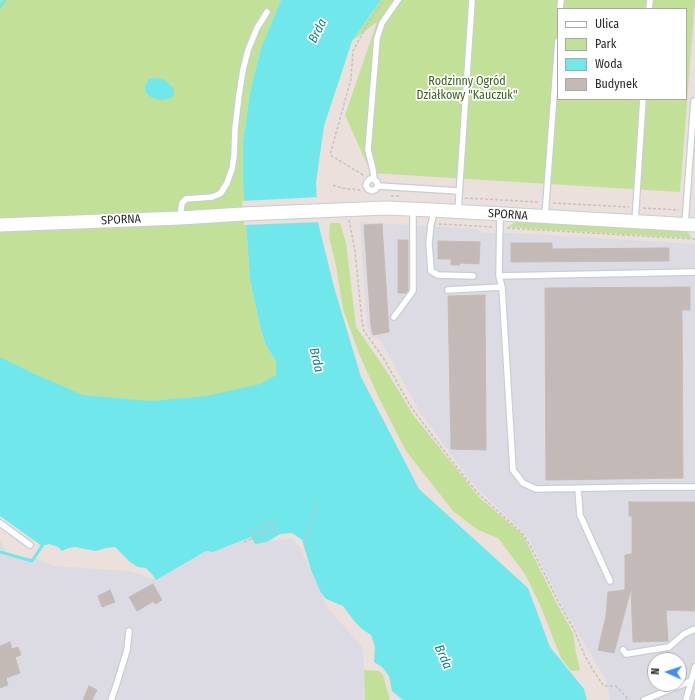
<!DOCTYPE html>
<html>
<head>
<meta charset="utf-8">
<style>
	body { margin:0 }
	#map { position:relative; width:695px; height:700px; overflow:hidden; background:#ebe0db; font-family:"Fira Sans Condensed",sans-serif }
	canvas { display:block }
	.legend { position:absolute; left:557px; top:8px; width:130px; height:92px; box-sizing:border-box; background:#fff; border:1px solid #a9a9a9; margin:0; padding:5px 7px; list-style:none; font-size:12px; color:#292929 }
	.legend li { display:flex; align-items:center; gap:8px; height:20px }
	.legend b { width:20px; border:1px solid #a9a9a9 }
	.north { position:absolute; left:647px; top:652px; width:40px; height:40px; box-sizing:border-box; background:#fff; border:1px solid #a9a9a9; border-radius:50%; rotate:273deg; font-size:11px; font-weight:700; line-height:16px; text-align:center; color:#292929 }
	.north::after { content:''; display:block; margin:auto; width:14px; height:18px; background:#3e8df5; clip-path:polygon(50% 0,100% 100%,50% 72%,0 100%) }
</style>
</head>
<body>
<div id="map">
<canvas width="695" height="700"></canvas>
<ul class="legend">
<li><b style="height:5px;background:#fff"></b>Ulica</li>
<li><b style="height:11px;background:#c3e098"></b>Park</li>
<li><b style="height:11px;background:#70e8eb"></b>Woda</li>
<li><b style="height:11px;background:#c3bab7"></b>Budynek</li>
</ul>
<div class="north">N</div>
</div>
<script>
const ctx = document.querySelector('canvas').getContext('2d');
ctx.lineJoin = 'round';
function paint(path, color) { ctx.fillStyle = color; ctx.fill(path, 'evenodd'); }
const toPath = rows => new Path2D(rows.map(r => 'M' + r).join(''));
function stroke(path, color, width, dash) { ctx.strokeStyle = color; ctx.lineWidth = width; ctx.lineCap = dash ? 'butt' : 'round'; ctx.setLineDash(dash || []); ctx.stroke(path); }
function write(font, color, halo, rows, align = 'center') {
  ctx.font = font + ' "Fira Sans Condensed",sans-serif'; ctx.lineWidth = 3.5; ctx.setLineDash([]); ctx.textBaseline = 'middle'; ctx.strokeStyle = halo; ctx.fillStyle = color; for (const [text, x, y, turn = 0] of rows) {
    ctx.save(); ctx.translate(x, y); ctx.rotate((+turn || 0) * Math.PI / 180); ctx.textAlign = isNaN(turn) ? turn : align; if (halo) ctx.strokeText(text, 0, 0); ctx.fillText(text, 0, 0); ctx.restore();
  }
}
paint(toPath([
	[360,222,477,229,483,233,513,233,695,244,695,700,610,700,607,682,564,609,528,537,472,483,420,412,381,341,372,337,367,326],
	[655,660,679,660,679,684,655,684],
	[251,537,255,544,292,538,301,549,327,607,363,648,365,700,0,700,0,538,8,555,38,559,54,566,128,571,156,580,206,551,213,552]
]), '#dcdbe3');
paint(toPath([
	[0,0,281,0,261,48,250,92,243,143,243,183,250,280,260,326,265,343,276,362,276,375,285,432,0,382],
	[381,0,695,0,680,192,371,173,345,115,377,22,352,41],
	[558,9,686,9,686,99,558,99],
	[517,221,682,230,689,233,691,238,508,227,512,224],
	[330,223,340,223,346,243,356,327,385,369,414,416,479,497,523,535,557,604,573,633,576,653,580,670,571,671,561,658,541,607,525,574,498,538,478,530,453,511,406,451,380,400,360,356,343,309,336,266,329,237],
	[364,670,379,671,383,675,390,700,365,700]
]), '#c3e098');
paint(toPath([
	[281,0,381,0,352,41,324,126,316,183,318,222,334,287,361,377,419,489,528,588,550,647,584,689,587,700,403,700,392,691,389,676,382,667,374,662,375,647,371,635,362,629,355,622,343,606,326,599,321,593,311,570,302,540,292,533,280,534,267,542,255,544,251,537,213,552,206,551,156,580,152,574,146,568,138,567,130,562,115,547,106,548,96,551,84,549,76,547,69,548,62,551,58,547,49,544,42,546,0,516,0,357,35,374,83,395,151,401,206,396,260,384,276,375,276,362,265,343,260,326,250,280,243,183,243,142,250,92,261,48],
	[156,78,165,80,174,89,174,95,171,98,162,100,155,99,149,96,145,91,145,85,149,79]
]), '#70e8eb');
paint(toPath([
	[319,197,320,222,244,225,242,201]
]), '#ebe0db');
stroke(toPath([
	[0,7,5,0],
	[0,552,32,561,42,546]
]), '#70e8eb', 3);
const building = toPath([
	[382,224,389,332,373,335,371,326,364,225,382,224],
	[398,240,408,240,408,290,406,293,398,293,398,240],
	[438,241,480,242,479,264,460,263,460,265,451,265,451,259,438,259,438,241],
	[511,243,552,243,552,249,669,248,669,261,511,262,511,243],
	[690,287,690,310,682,310,683,478,546,480,545,288,690,287],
	[485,295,486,450,451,449,448,296,485,295],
	[629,502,695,502,695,611,666,610,668,641,633,642,631,589,614,653,598,650,606,616,608,592,625,590,625,555,632,554,632,516,629,516,629,502],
	[153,584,162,600,155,604,154,601,137,611,129,597,153,584],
	[110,590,115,602,102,607,98,596,110,590],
	[10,642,12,649,18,647,21,655,15,657,20,673,6,678,8,685,0,688,0,646,10,642],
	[89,686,97,690,92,700,83,700,89,686]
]);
paint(building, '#c3bab7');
stroke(building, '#c6bcb5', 1);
const service = toPath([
	[560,9,561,0],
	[649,9,650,0],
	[374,179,370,179,367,182,366,186,368,189,372,191,376,189,378,186,377,182,374,179,373,170,368,150,377,38,382,23,398,0],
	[378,186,459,191],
	[435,210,431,224,429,243,431,271,438,275,473,276],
	[458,211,472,0],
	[500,214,499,276,502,287,513,470,523,483,536,489,648,487,695,487],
	[545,216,558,41],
	[180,217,182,203,186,199,212,197,217,195,221,193,227,183,232,169,234,156,235,129,239,95,243,70,248,50,257,28,267,12],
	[635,222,643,99],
	[685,224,694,101],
	[499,276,695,272],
	[448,290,502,287],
	[394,317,413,291,413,209],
	[578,488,580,515,610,581],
	[0,523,30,545],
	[623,650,626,654,669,647,684,634,695,629],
	[111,700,116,686,127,650,129,631],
	[644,700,691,681],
	[686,700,695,667]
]);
const tertiary = toPath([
	[0,225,180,218,243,214,386,208,432,210,695,225]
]);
stroke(service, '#c6ced6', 8);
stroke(tertiary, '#c6ced6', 15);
stroke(toPath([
	[363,175,330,155,351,79,353,51,368,23,384,0],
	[333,185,341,188,360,190],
	[391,196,400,196],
	[465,198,539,202],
	[553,203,629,207],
	[643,208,679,210],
	[349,220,355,251,362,321,364,331,384,359,411,407,432,435,466,479,479,494,524,535,532,549,558,601,575,632,585,656,594,672,604,686,616,686,629,700],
	[439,224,493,227],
	[507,228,695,239],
	[271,522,277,536],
	[261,526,268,541],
	[244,542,273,529],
	[258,544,251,530,277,520],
	[304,545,317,504]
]), '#c3c3c3', 1.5, [3, 2]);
stroke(service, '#fff', 5.5);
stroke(tertiary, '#fff', 13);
write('12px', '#3c631b', '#fff', [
	["Rodzinny Ogród",467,82],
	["Działkowy \"Kauczuk\"",467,96]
]);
write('12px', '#292929', '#fff', [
	["SPORNA",508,215,4],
	["SPORNA",121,220,-3]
]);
write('italic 13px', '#11828e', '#fff', [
	["Brda",318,31,-63],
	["Brda",316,360,76],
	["Brda",443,657,66]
]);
</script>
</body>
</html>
